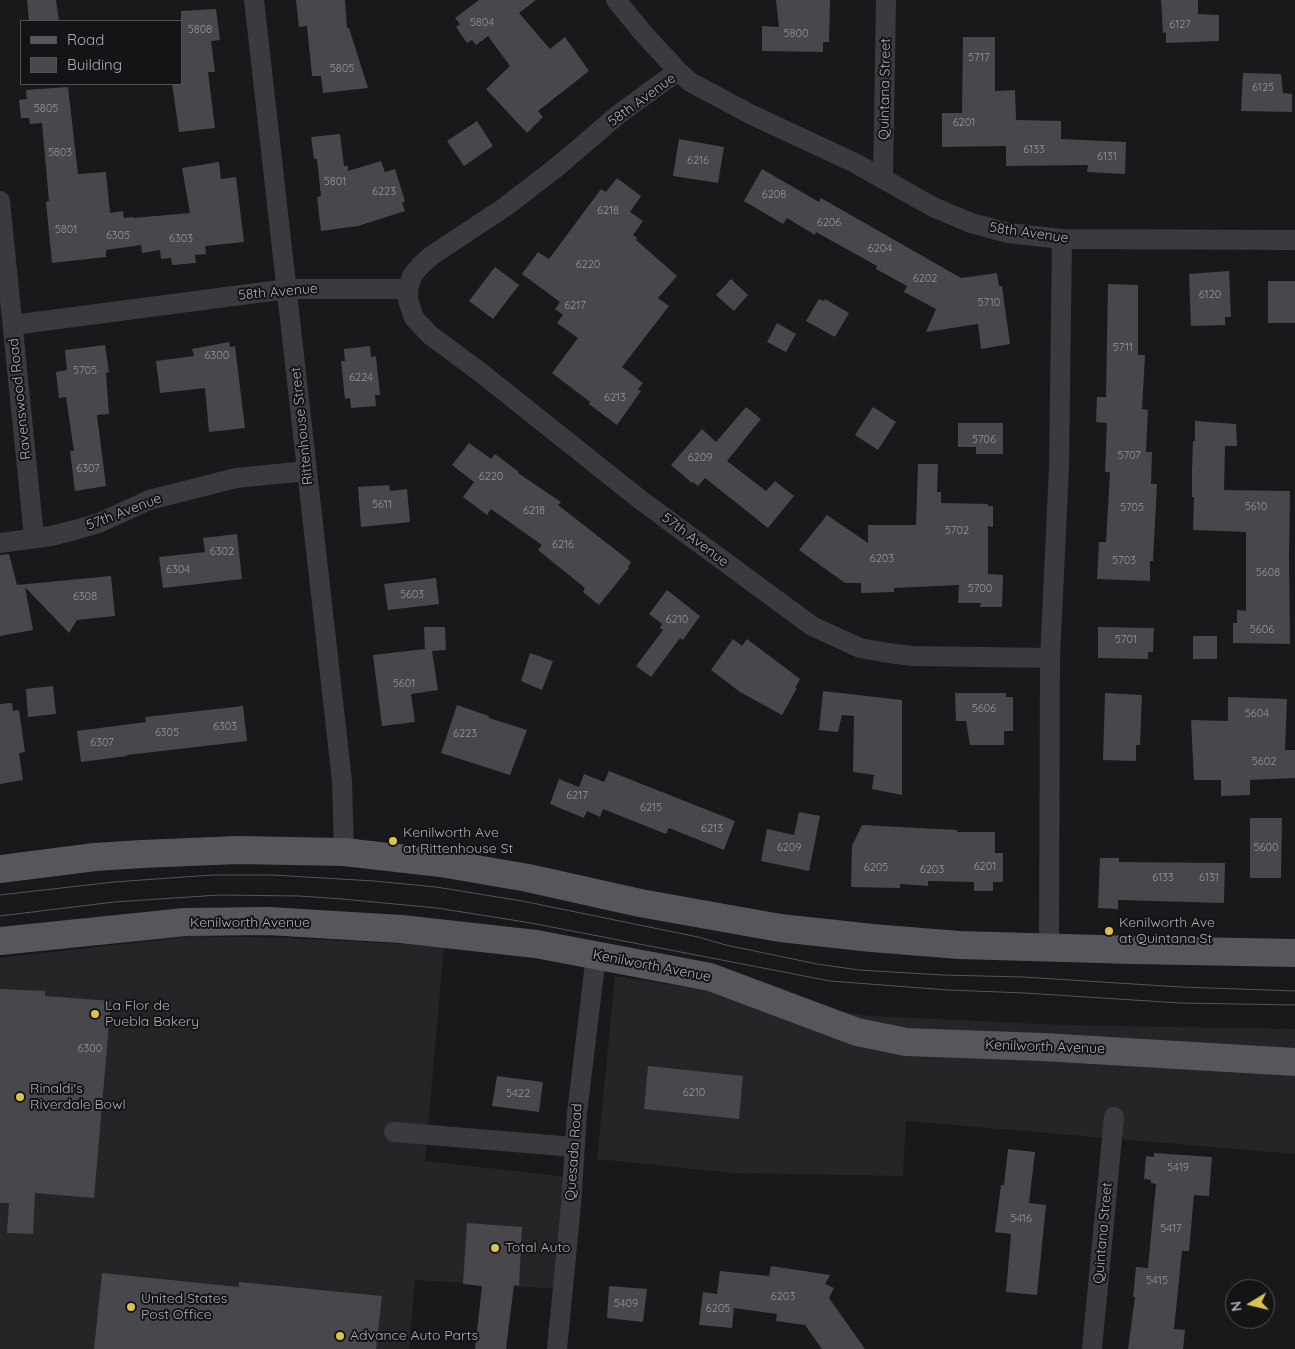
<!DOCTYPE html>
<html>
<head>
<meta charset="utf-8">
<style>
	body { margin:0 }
	#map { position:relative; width:1295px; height:1349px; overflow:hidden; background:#19181a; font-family:Quicksand,sans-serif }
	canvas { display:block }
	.legend { position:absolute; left:20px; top:20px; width:162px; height:65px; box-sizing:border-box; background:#141315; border:1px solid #515156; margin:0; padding:6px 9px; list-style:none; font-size:15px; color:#acaeb8 }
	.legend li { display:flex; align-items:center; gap:10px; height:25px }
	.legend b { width:25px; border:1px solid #515156 }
	.north { position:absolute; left:1225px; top:1279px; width:50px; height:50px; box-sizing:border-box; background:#141315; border:1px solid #515156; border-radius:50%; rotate:261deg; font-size:14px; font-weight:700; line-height:20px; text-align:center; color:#acaeb8 }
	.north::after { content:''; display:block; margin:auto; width:18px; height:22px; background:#dcc34e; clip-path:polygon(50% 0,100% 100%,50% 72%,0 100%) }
</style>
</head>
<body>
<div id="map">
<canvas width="1295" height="1349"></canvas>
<ul class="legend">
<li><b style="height:6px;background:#56575d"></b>Road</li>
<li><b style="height:14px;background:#48484c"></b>Building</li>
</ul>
<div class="north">N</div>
</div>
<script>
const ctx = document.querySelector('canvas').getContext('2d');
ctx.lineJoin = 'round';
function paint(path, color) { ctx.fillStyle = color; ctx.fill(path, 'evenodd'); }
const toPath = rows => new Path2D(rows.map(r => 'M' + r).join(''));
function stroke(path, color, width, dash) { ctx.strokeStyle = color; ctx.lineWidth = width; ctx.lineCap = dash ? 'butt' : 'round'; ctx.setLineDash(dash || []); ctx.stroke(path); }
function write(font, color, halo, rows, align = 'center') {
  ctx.font = font + ' Quicksand,sans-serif'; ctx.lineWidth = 4; ctx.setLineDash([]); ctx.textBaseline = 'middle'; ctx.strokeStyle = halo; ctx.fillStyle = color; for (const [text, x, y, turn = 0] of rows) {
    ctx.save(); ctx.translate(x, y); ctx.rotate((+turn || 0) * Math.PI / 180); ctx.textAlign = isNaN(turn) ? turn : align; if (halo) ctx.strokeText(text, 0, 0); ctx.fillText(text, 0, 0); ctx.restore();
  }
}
paint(toPath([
	[194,936,288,938,444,946,425,1161,569,1177,557,1289,415,1280,409,1349,0,1349,0,958],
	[615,976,871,1016,1062,1025,1295,1029,1295,1154,906,1121,903,1176,733,1173,597,1159]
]), '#252427');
paint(toPath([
	[27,0,56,0,59,21,29,21],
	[296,0,345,0,347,28,349,28,368,88,323,93,321,76,312,76,307,26,299,27],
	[479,0,536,0,519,13,550,49,565,37,589,71,538,111,543,117,527,133,486,89,510,66,488,36,476,45,472,40,467,43,456,27,460,24,455,18],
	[776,0,830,0,829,42,823,42,823,52,762,51,762,26,779,27],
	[1161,0,1198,0,1198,14,1219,15,1219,41,1166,43,1166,32,1163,33],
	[216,9,220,40,211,41,215,72,208,72,215,128,179,132,172,84,181,84,181,11],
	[963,37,995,37,995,91,1015,90,1016,120,1061,121,1061,139,1126,142,1125,174,1087,172,1088,165,1006,166,1006,146,942,147,942,113,962,113],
	[1243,73,1281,74,1283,93,1292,94,1292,112,1241,111],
	[68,87,78,174,106,172,110,213,123,211,124,218,133,217,133,218,190,213,182,168,219,162,221,179,236,177,244,242,205,246,206,254,195,255,196,263,172,265,171,258,161,259,160,250,142,253,141,245,106,250,106,257,52,263,46,202,49,201,42,123,30,124,29,118,21,118,19,100,27,99,26,90],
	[477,121,493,146,464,166,447,141],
	[340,134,344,166,348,166,348,171,381,161,385,172,395,169,405,201,402,203,405,211,358,226,321,231,317,197,321,196,317,159,314,159,311,137],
	[679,139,724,147,718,183,673,176],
	[762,169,819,202,821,198,961,278,997,273,999,286,1002,286,1010,344,981,349,978,324,926,332,936,309,904,292,907,286,876,269,877,266,816,232,815,235,787,218,783,224,744,201],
	[617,178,641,196,630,212,643,221,633,235,637,238,636,240,677,276,658,298,669,306,622,367,643,383,638,389,641,391,617,425,589,404,590,402,552,373,578,338,557,323,563,315,555,309,560,302,522,274,538,252,549,259,601,189,606,192],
	[495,267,519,285,493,319,469,301],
	[1229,271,1231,317,1225,317,1225,325,1191,326,1189,274],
	[731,279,748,295,734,311,716,295],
	[1268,281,1295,281,1295,323,1268,323],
	[1108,284,1138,285,1138,355,1145,355,1142,409,1148,410,1146,452,1152,452,1151,484,1157,484,1153,561,1150,561,1150,581,1097,579,1099,542,1106,542,1110,472,1105,472,1107,423,1096,422,1097,397,1106,397],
	[819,299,824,301,825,299,849,313,835,337,806,321],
	[777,323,796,334,786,352,767,342],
	[229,342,230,347,235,346,245,428,209,432,205,388,160,393,156,361,194,356,192,349],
	[105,345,109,372,106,373,109,414,97,415,106,486,75,491,70,451,74,451,66,397,59,398,56,372,67,370,65,350],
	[370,346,371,357,376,356,380,395,375,395,376,406,351,408,350,398,345,399,341,361,345,361,344,349],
	[746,407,761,419,727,461,766,491,775,481,794,496,768,528,705,478,698,486,693,482,692,483,671,465,702,429,716,442],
	[873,407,896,422,878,450,855,435],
	[1195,421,1236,424,1237,446,1225,446,1224,490,1290,491,1289,558,1290,644,1233,643,1233,623,1237,623,1237,610,1246,611,1246,532,1193,530,1194,497,1192,497,1192,471,1193,441,1195,441],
	[958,423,1003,423,1003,454,976,454,976,447,958,447],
	[469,443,491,459,495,454,519,472,518,473,561,502,558,505,631,562,628,567,629,568,599,605,583,592,585,588,538,550,542,545,491,509,487,515,463,497,474,482,452,465],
	[918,464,938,464,937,492,941,492,941,503,988,504,988,506,993,506,993,527,988,526,988,574,1003,575,1002,607,980,607,981,603,958,603,959,585,894,588,894,592,861,593,861,583,845,583,799,550,827,515,868,543,868,525,916,525],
	[389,485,390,491,407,489,410,522,361,527,358,487],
	[237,534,242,579,163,588,159,557,205,552,203,538],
	[9,554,17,585,111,576,115,616,77,620,69,633,25,587,33,630,0,636,0,555],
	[436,578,439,604,388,610,384,584],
	[667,590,700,616,683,640,680,638,651,677,636,666,663,630,660,628,662,624,649,614],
	[424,627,445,627,446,650,432,651,438,690,411,694,415,722,382,726,373,655,425,649],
	[1098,627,1154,628,1153,652,1148,652,1148,659,1098,658],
	[1193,636,1217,636,1217,659,1193,659],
	[733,639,742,646,747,639,800,679,795,688,797,688,782,715,740,692,711,670],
	[530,653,553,661,542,690,521,681],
	[53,686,56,714,28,717,26,689],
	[823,691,902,700,902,795,872,789,874,775,853,772,854,716,842,715,838,732,819,730],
	[955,693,1006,693,1006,697,1013,697,1013,731,1004,731,1004,745,970,745,966,721,956,721],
	[1105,693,1142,695,1140,745,1136,745,1136,761,1103,760],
	[1228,697,1287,699,1285,750,1295,750,1295,778,1250,780,1250,795,1221,796,1221,780,1194,780,1191,720,1228,721],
	[12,703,13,711,19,710,25,752,19,753,23,780,0,784,0,704],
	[457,705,489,716,489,718,527,730,510,775,441,753],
	[243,706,247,741,127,755,127,756,81,762,77,731,146,722,145,717],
	[609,771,735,821,724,850,669,828,666,834,603,809,600,817,587,811,584,818,550,804,559,779,579,787,584,774,604,782],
	[799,812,820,816,809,871,761,861,767,829,794,835],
	[1250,818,1282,818,1281,878,1250,878],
	[862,825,957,830,957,832,995,832,995,853,1003,853,1003,882,993,882,993,891,974,891,974,882,928,881,928,886,900,884,900,888,897,888,851,887,852,846],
	[1100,858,1119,858,1119,862,1225,863,1224,903,1118,900,1118,909,1098,908],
	[0,989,45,991,45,996,111,1001,94,1198,35,1193,33,1234,7,1233,9,1203,0,1203],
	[648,1066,743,1076,739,1119,644,1109],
	[497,1076,543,1082,539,1112,492,1106],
	[1008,1149,1035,1152,1029,1203,1046,1205,1037,1295,1006,1292,1011,1234,995,1232,1001,1185,1004,1185],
	[1154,1153,1212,1157,1209,1196,1194,1195,1189,1251,1182,1251,1174,1329,1185,1330,1183,1349,1128,1349,1135,1297,1133,1297,1136,1267,1148,1268,1156,1184,1151,1183,1151,1180,1144,1179,1146,1156,1154,1157],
	[467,1223,522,1227,519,1286,514,1285,506,1349,475,1349,482,1286,463,1284],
	[771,1266,830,1275,825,1284,834,1288,829,1298,865,1349,822,1349,805,1325,776,1321,777,1314,734,1308,732,1328,699,1325,703,1292,717,1294,720,1271,769,1276],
	[102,1273,239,1287,239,1282,382,1296,376,1349,94,1349],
	[609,1286,647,1289,643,1322,607,1318]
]), '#48484c');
stroke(toPath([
	[254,0,342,781,344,852],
	[616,0,643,33,678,71,690,82,752,115,855,163,933,207,971,223,1008,233,1062,239,1295,240],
	[678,71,619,114,557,167,505,207,431,256,420,266,412,276,408,289,408,300,414,318,430,335,480,372,642,501,812,626,860,648,888,653,913,656,1050,658],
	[883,178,886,0],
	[0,201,34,537],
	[13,325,287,289,408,289],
	[0,543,51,536,75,530,99,523,149,500,236,478,307,471],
	[1049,947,1050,658,1059,468,1062,239],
	[394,1132,574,1147],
	[557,1349,571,1205,577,1113,596,956],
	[1092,1349,1114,1117]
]), '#3a3a3f', 20);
stroke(toPath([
	[0,869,95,857,142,854,238,850,344,852,441,863,528,878,640,903,780,928,872,938,959,945,1134,950,1295,953],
	[0,941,185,922,268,921,401,929,536,944,710,977,857,1032,906,1042,1043,1047,1295,1062]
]), '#56575d', 28);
stroke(toPath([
	[0,895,114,882,212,875,272,875,374,881,436,887,522,901,698,937,726,945,817,964,859,970,943,975,1022,977,1181,987,1295,991],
	[0,916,114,902,219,895,300,896,342,899,437,908,531,923,830,981,948,990,1025,993,1180,1003,1295,1005]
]), '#55565b', 1);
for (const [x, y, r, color] of [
	[393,841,5,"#dcc34e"],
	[1109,931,5,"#dcc34e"],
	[95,1014,5,"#dcc34e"],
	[20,1097,5,"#dcc34e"],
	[495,1248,5,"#dcc34e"],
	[131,1307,5,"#dcc34e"],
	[340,1336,5,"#dcc34e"]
]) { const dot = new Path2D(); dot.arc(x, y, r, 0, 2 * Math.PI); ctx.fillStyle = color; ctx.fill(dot); stroke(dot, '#141315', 2); }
write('11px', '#93949d', null, [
	["5804",482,23],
	["6127",1180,25],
	["5808",200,30],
	["5800",796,34],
	["5717",979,58],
	["5805",342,69],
	["6125",1263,88],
	["5805",46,109],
	["6201",964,123],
	["6133",1034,150],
	["5803",60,153],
	["6131",1107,157],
	["6216",698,161],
	["5801",335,182],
	["6223",384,192],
	["6208",774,195],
	["6218",608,211],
	["6206",829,223],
	["5801",66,230],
	["6305",118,236],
	["6303",181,239],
	["6204",880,249],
	["6220",588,265],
	["6202",925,279],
	["6120",1210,295],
	["5710",989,303],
	["6217",575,306],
	["5711",1123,348],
	["6300",217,356],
	["5705",85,371],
	["6224",361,378],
	["6213",615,398],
	["5706",984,440],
	["5707",1129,456],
	["6209",700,458],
	["6307",88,469],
	["6220",491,477],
	["5611",382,505],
	["5610",1256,507],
	["5705",1132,508],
	["6218",534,511],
	["5702",957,531],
	["6216",563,545],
	["6302",222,552],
	["6203",882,559],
	["5703",1124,561],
	["6304",178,570],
	["5608",1268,573],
	["5700",980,589],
	["5603",412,595],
	["6308",85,597],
	["6210",677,620],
	["5606",1262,630],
	["5701",1126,640],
	["5601",404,684],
	["5606",984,709],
	["5604",1257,714],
	["6303",225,727],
	["6305",167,733],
	["6223",465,734],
	["6307",102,743],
	["5602",1264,762],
	["6217",577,796],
	["6215",651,808],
	["6213",712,829],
	["6209",789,848],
	["5600",1266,848],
	["6201",985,867],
	["6205",876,868],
	["6203",932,870],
	["6133",1163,878],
	["6131",1209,878],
	["6300",90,1049],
	["6210",694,1093],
	["5422",518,1094],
	["5419",1178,1168],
	["5416",1021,1219],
	["5417",1171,1229],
	["5415",1157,1281],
	["6203",783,1297],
	["5409",626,1304],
	["6205",718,1309]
]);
write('14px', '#acaeb8', '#141315', [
	["Quintana Street",885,89,-89],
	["58th Avenue",642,100,-36],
	["58th Avenue",1029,233,8],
	["58th Avenue",278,292,-5],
	["Ravenswood Road",20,399,-96],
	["Rittenhouse Street",302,426,-96],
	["57th Avenue",124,512,-21],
	["57th Avenue",695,540,37],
	["Kenilworth Avenue",250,923],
	["Kenilworth Avenue",652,966,11],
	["Kenilworth Avenue",1045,1047,2],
	["Quesada Road",574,1152,-86],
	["Quintana Street",1103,1233,-85]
]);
write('14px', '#acaeb8', '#141315', [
	["Kenilworth Ave",403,833],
	["at Rittenhouse St",403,849],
	["Kenilworth Ave",1119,923],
	["at Quintana St",1119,939],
	["La Flor de",105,1006],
	["Puebla Bakery",105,1022],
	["Rinaldi's",30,1089],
	["Riverdale Bowl",30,1105],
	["Total Auto",505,1248],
	["United States",141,1299],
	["Post Office",141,1315],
	["Advance Auto Parts",350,1336]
], 'left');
</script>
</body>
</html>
